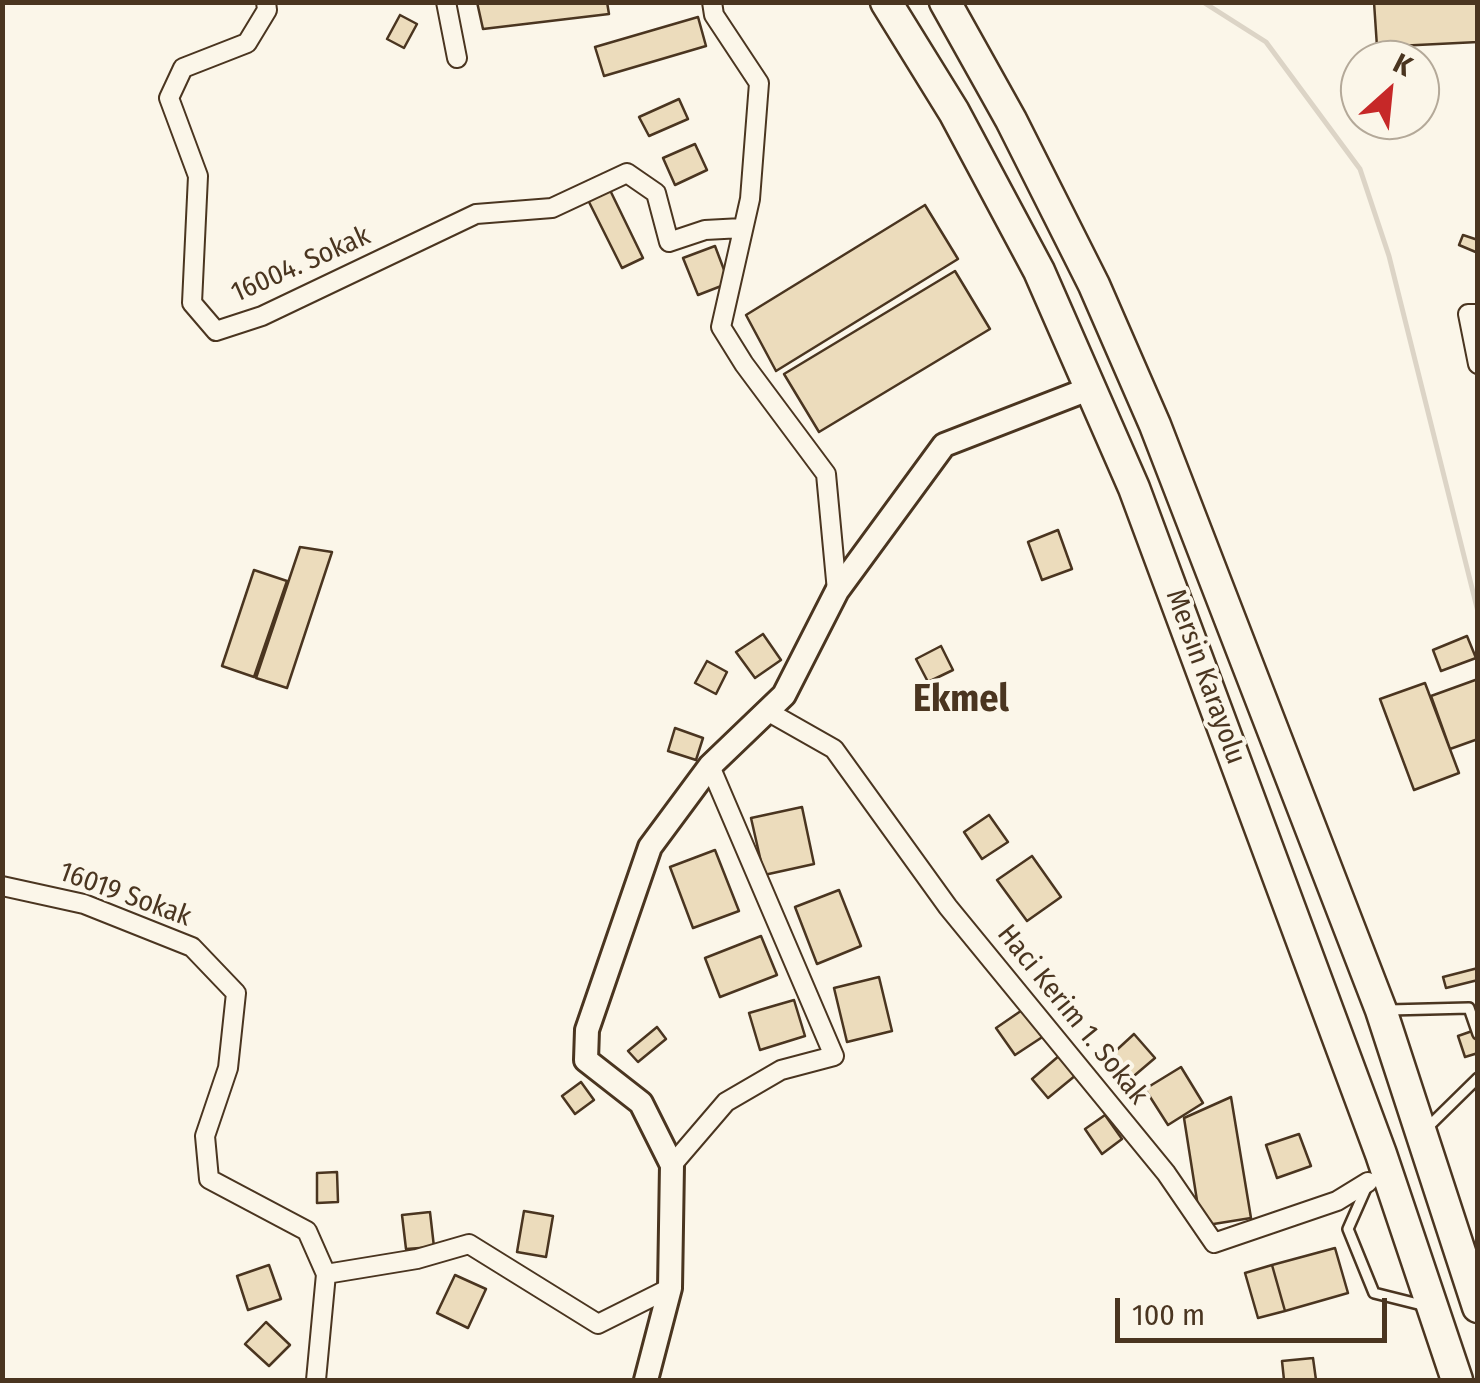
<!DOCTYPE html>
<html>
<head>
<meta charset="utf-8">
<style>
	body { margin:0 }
	#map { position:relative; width:1480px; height:1383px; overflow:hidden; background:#fbf6e9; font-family:"Fira Sans Condensed",sans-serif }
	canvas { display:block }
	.frame { position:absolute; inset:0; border:5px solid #4a3520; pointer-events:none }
	.north { position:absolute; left:1340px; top:40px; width:100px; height:100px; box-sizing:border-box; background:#fbf6e9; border:2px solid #b4a999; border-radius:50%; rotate:27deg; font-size:28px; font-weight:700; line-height:40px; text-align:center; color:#4a3520 }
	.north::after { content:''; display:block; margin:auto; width:35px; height:45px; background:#c62828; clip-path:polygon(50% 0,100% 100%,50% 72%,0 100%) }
	.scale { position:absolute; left:1115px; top:1298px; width:272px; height:45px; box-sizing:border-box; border:5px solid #4a3520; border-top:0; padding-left:12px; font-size:30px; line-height:35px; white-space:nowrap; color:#4a3520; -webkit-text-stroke:8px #fbf6e9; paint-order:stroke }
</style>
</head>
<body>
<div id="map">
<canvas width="1480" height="1383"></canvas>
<div class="frame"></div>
<div class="north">K</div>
<div class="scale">100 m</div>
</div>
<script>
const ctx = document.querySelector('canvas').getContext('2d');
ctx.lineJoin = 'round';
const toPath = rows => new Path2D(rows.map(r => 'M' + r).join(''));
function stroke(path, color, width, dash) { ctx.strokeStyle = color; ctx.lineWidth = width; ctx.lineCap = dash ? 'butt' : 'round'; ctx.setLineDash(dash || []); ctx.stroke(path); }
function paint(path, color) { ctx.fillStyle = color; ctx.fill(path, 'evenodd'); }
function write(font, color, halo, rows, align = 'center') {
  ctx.font = font + ' "Fira Sans Condensed",sans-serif'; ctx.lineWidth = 8; ctx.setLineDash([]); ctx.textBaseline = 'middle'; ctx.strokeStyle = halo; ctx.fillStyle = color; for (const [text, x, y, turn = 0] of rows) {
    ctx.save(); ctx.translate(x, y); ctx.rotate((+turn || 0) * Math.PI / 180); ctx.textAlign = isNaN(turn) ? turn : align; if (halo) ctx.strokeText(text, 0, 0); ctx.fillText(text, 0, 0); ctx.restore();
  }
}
stroke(toPath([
	[1203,2,1266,42,1360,169,1389,256,1478,612]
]), '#dcd4c6', 5);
const building = toPath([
	[477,2,607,2,609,14,483,29,477,2],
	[1374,2,1478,2,1478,42,1377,47,1374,2],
	[400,15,417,24,404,48,387,39,400,15],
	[698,17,706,46,604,76,595,47,698,17],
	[679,99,688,119,649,136,639,117,679,99],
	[695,144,707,170,675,185,663,158,695,144],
	[608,186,643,258,622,268,586,196,608,186],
	[925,205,958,259,776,371,746,315,925,205],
	[1463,235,1478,240,1478,253,1459,245,1463,235],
	[715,246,729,283,698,295,683,258,715,246],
	[955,271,990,329,819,432,784,374,955,271],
	[1058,530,1072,569,1042,580,1028,542,1058,530],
	[300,547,332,552,287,688,256,678,300,547],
	[254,570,287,581,254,677,222,666,254,570],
	[763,634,781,660,755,678,736,652,763,634],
	[1467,636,1476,658,1441,671,1433,650,1467,636],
	[941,646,953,670,928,682,916,659,941,646],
	[707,661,727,672,716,694,695,683,707,661],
	[1478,679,1478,739,1450,749,1431,696,1478,679],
	[1425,683,1459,773,1414,790,1380,699,1425,683],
	[675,728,703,738,696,760,668,751,675,728],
	[802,807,814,864,764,875,751,818,802,807],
	[989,815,1008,842,982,859,964,832,989,815],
	[715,850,739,911,693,928,670,867,715,850],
	[1032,856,1061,897,1027,921,997,880,1032,856],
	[839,890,861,946,817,964,795,907,839,890],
	[761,936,777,975,720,997,705,958,761,936],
	[1478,968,1478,980,1446,988,1443,977,1478,968],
	[879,977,892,1031,847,1042,834,988,879,977],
	[794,1000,805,1036,760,1050,749,1013,794,1000],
	[1031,1004,1050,1032,1015,1055,996,1028,1031,1004],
	[657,1027,666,1039,638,1062,628,1051,657,1027],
	[1478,1029,1478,1053,1465,1057,1458,1036,1478,1029],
	[1134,1034,1155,1058,1128,1081,1108,1058,1134,1034],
	[1060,1055,1076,1075,1048,1098,1032,1079,1060,1055],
	[1181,1067,1203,1103,1168,1125,1145,1089,1181,1067],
	[581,1082,594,1100,575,1114,562,1096,581,1082],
	[1231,1097,1251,1218,1201,1226,1184,1118,1231,1097],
	[1105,1115,1122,1139,1102,1154,1085,1129,1105,1115],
	[1299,1134,1311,1166,1277,1178,1266,1145,1299,1134],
	[337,1172,338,1202,317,1203,317,1173,337,1172],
	[524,1211,553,1216,546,1257,517,1252,524,1211],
	[430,1212,434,1247,406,1249,402,1215,430,1212],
	[1335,1248,1348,1293,1285,1311,1272,1265,1335,1248],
	[269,1265,281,1299,248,1310,237,1276,269,1265],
	[1272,1265,1285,1311,1258,1318,1245,1273,1272,1265],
	[455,1275,486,1289,468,1328,437,1313,455,1275],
	[266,1322,290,1345,269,1366,245,1344,266,1322],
	[1313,1358,1316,1380,1284,1380,1282,1361,1313,1358]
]);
paint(building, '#ecdcbc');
stroke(building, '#4a3520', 2.5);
const lane = toPath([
	[1389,1010,1469,1008,1478,1034],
	[1426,1129,1478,1078],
	[1367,1186,1348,1229,1374,1293,1426,1306]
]);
const street = toPath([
	[266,2,267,10,247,43,183,68,169,98,198,176,192,303,216,331,262,316,476,214,552,208,627,173,656,193,669,242,705,230,742,228],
	[446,2,457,58],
	[712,2,714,15,759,83,750,199,721,327,744,364,826,474,837,591],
	[1478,314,1468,314,1478,364],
	[767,711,834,749,948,907,1166,1173,1214,1243,1337,1201,1368,1182],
	[2,886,84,904,192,947,236,993,228,1068,205,1136,209,1179,307,1231,326,1274,316,1380],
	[672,1165,726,1102,781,1070,834,1056,710,766],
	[326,1274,417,1259,469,1244,598,1324,670,1288]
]);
const secondary = toPath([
	[646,1380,670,1288,672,1165,641,1103,586,1060,587,1030,650,847,710,766,784,695,837,591,944,445,1091,388]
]);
const highway = toPath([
	[886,2,954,112,1039,271,1134,488,1381,1154,1457,1380],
	[945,2,1011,120,1094,285,1155,425,1381,1010,1478,1307]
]);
stroke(lane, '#4a3520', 14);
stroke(street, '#4a3520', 22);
stroke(secondary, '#4a3520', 28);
stroke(highway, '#4a3520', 35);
stroke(lane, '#fbf6e9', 9);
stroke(street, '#fbf6e9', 18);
stroke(secondary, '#fbf6e9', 22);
stroke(highway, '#fbf6e9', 30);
write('28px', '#4a3520', '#fbf6e9', [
	["16004. Sokak",301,265,-24],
	["Mersin Karayolu",1205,677,70],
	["16019 Sokak",125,895,20],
	["Haci Kerim 1. Sokak",1072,1015,51]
]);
write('bold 38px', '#4a3520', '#fbf6e9', [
	["Ekmel",961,700]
]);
</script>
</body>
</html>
